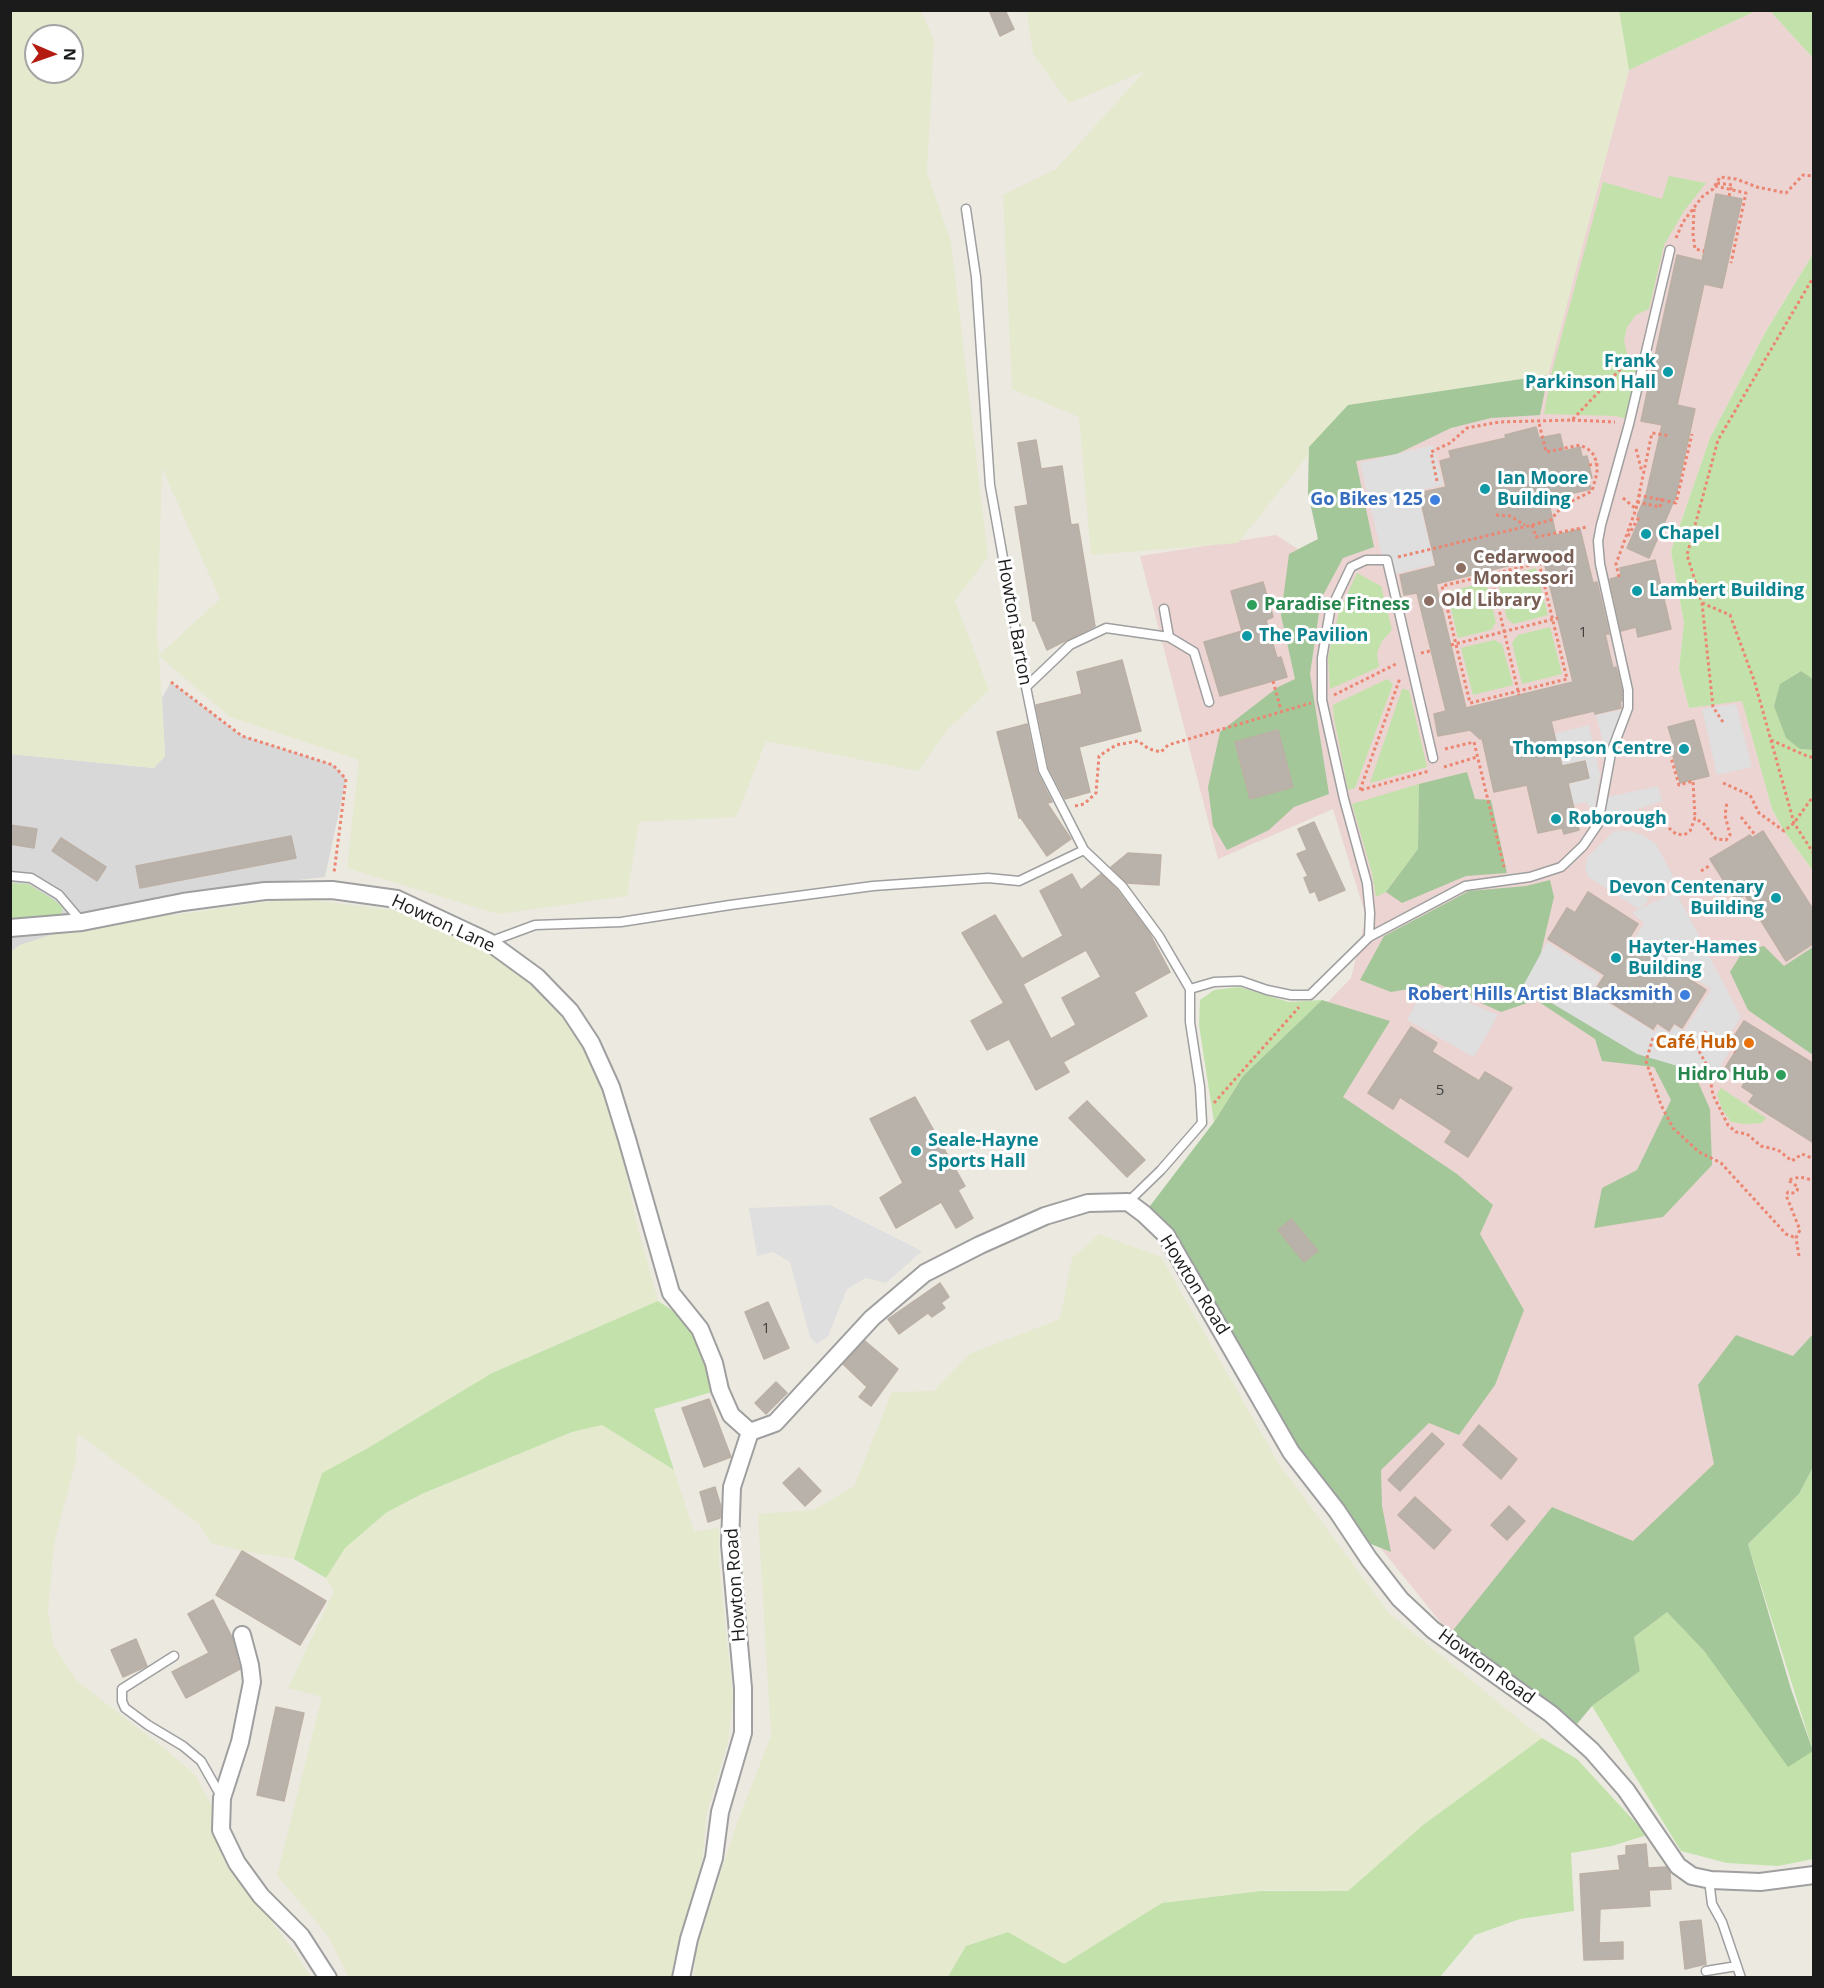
<!DOCTYPE html>
<html>
<head>
<meta charset="utf-8">
<style>
	body { margin:0 }
	#map { position:relative; width:1824px; height:1988px; overflow:hidden; background:#ece9e1; font-family:"Open Sans",sans-serif }
	canvas { display:block }
	.frame { position:absolute; inset:0; border:12px solid #1b1b1b; pointer-events:none }
	.north { position:absolute; left:24px; top:24px; width:60px; height:60px; box-sizing:border-box; background:#fff; border:2px solid #a4a4a4; border-radius:50%; rotate:92deg; font-size:16px; font-weight:700; line-height:24px; text-align:center; color:#1b1b1b }
	.north::after { content:''; display:block; margin:auto; width:21px; height:27px; background:#b41c12; clip-path:polygon(50% 0,100% 100%,50% 72%,0 100%) }
</style>
</head>
<body>
<div id="map">
<canvas width="1824" height="1988"></canvas>
<div class="frame"></div>
<div class="north">N</div>
</div>
<script>
const ctx = document.querySelector('canvas').getContext('2d');
ctx.lineJoin = 'round';
function paint(path, color) { ctx.fillStyle = color; ctx.fill(path, 'evenodd'); }
const toPath = rows => new Path2D(rows.map(r => 'M' + r).join(''));
function stroke(path, color, width, dash) { ctx.strokeStyle = color; ctx.lineWidth = width; ctx.lineCap = dash ? 'butt' : 'round'; ctx.setLineDash(dash || []); ctx.stroke(path); }
function write(font, color, halo, rows, align = 'center') {
  ctx.font = font + ' "Open Sans",sans-serif'; ctx.lineWidth = 6; ctx.setLineDash([]); ctx.textBaseline = 'middle'; ctx.strokeStyle = halo; ctx.fillStyle = color; for (const [text, x, y, turn = 0] of rows) {
    ctx.save(); ctx.translate(x, y); ctx.rotate((+turn || 0) * Math.PI / 180); ctx.textAlign = isNaN(turn) ? turn : align; if (halo) ctx.strokeText(text, 0, 0); ctx.fillText(text, 0, 0); ctx.restore();
  }
}
paint(toPath([
	[171,682,242,736,333,765,346,779,325,877,199,891,127,906,129,917,20,945,11,952,10,754,154,768,165,756,162,698]
]), '#d9d8d8');
paint(toPath([
	[1756,11,1770,11,1813,58,1813,254,1766,331,1710,438,1671,551,1684,623,1679,669,1689,708,1742,700,1772,809,1784,831,1813,871,1813,1467,1748,1544,1592,1706,1576,1725,1450,1634,1300,1448,1236,1097,1351,978,1366,917,1333,809,1218,859,1140,556,1276,535,1298,549,1318,539,1308,493,1309,447,1548,375,1629,70]
]), '#ebd4d1');
paint(toPath([
	[10,11,921,11,934,40,927,172,951,242,988,557,955,601,989,690,947,730,918,771,766,741,736,817,639,822,627,896,498,914,347,868,359,760,230,717,159,656,165,756,154,768,11,754],
	[36,36,72,36,72,72,36,72],
	[162,468,220,599,159,655,157,635],
	[1027,11,1619,11,1629,70,1548,375,1348,405,1238,543,1091,555,1079,417,1012,389,1003,195,1056,169,1145,71,1069,103,1033,54],
	[294,898,401,911,436,924,491,951,533,984,569,1026,593,1063,611,1106,638,1228,658,1301,492,1373,368,1448,322,1473,294,1559,242,1551,211,1543,199,1524,77,1433,76,1459,54,1545,48,1610,53,1645,77,1681,165,1749,195,1775,212,1806,218,1845,229,1865,293,1950,311,1977,11,1977,10,952,20,945,53,934,129,917,173,915],
	[1099,1234,1161,1257,1279,1464,1389,1613,1542,1738,1423,1825,1348,1891,1267,1890,1162,1903,1064,1964,1008,1932,966,1946,947,1977,694,1978,696,1949,738,1820,771,1736,758,1514,814,1510,854,1486,892,1392,934,1391,969,1354,1060,1319,1072,1258],
	[602,1425,674,1470,694,1532,719,1528,719,1565,733,1697,728,1742,707,1812,702,1861,673,1977,349,1977,328,1936,277,1875,322,1697,288,1688,334,1591,326,1578,345,1548,387,1512,424,1493,572,1432]
]), '#e5e9ce');
paint(toPath([
	[1619,10,1756,10,1756,11,1629,70],
	[1770,11,1813,11,1813,58],
	[1669,176,1706,183,1684,211,1664,245,1649,309,1636,315,1627,327,1624,341,1627,354,1640,363,1627,419,1616,416,1544,414,1551,375,1603,182,1662,199],
	[1813,254,1813,679,1800,671,1781,684,1774,706,1800,749,1813,750,1813,871,1784,831,1772,809,1742,701,1689,708,1679,669,1684,623,1671,551,1710,438,1766,331],
	[1536,568,1548,615,1514,624,1507,619,1497,578],
	[1357,573,1381,586,1392,630,1382,641,1377,653,1379,667,1330,689,1328,657,1339,612],
	[1486,582,1496,622,1491,630,1458,638,1447,592],
	[1550,627,1562,674,1522,684,1512,643,1518,635],
	[1494,640,1502,644,1513,685,1473,695,1461,648],
	[1387,679,1393,684,1355,788,1348,790,1334,718,1333,705],
	[1402,689,1409,690,1427,767,1370,783],
	[1419,784,1418,849,1386,892,1376,897,1372,873,1352,804],
	[10,883,28,884,54,900,63,908,61,915,11,919],
	[1239,987,1289,1002,1322,1000,1243,1076,1214,1122,1199,1025,1200,1000,1214,990],
	[1721,1088,1766,1118,1762,1123,1745,1124,1731,1122,1722,1109,1717,1094],
	[658,1301,675,1312,692,1334,706,1358,712,1392,654,1409,674,1470,602,1425,572,1432,424,1493,387,1512,345,1548,326,1578,294,1559,322,1473,368,1448,492,1373],
	[1813,1467,1813,1859,1778,1866,1727,1863,1681,1851,1592,1706,1640,1671,1634,1637,1667,1612,1705,1652,1813,1751,1748,1544,1799,1494],
	[1542,1738,1577,1759,1647,1835,1612,1846,1571,1853,1574,1911,1520,1919,1475,1935,1440,1977,947,1978,966,1946,1008,1932,1064,1964,1162,1903,1261,1891,1348,1891,1423,1825]
]), '#c3e2ab');
paint(toPath([
	[1548,375,1540,415,1491,418,1451,428,1397,454,1356,461,1374,547,1343,558,1321,599,1310,674,1329,794,1294,807,1269,830,1227,850,1213,826,1208,787,1220,732,1278,687,1295,679,1281,615,1289,554,1318,539,1308,493,1309,447,1348,405],
	[1801,671,1813,679,1813,750,1800,749,1786,738,1774,706,1780,684],
	[1467,772,1475,799,1491,800,1507,873,1466,876,1402,903,1386,892,1418,849,1419,784],
	[1550,880,1554,897,1539,961,1689,1062,1710,1109,1712,1165,1663,1217,1594,1228,1602,1188,1637,1170,1671,1100,1654,1067,1602,1061,1595,1039,1536,1000,1501,1012,1439,984,1391,992,1360,980,1384,936,1469,891,1526,886],
	[1764,946,1784,966,1813,947,1813,1055,1748,1010,1730,972,1743,951],
	[1322,1000,1390,1021,1343,1097,1457,1174,1493,1205,1480,1234,1524,1310,1495,1385,1459,1435,1429,1423,1381,1470,1382,1506,1391,1552,1371,1544,1296,1450,1174,1231,1151,1211,1150,1206,1214,1122,1243,1076],
	[1813,1334,1813,1467,1799,1494,1748,1544,1791,1689,1813,1751,1788,1767,1705,1652,1667,1612,1634,1637,1640,1671,1592,1706,1576,1725,1450,1634,1552,1507,1633,1541,1714,1464,1698,1385,1736,1335,1793,1356]
]), '#a4c79a');
paint(toPath([
	[1433,445,1443,485,1417,491,1434,564,1387,576,1360,463],
	[1736,704,1752,767,1717,775,1702,709],
	[1622,710,1606,753,1596,715],
	[1589,725,1600,775,1595,807,1589,807,1586,802,1559,808,1566,783,1589,777,1585,761,1562,766,1554,734],
	[1658,786,1662,801,1621,815,1604,818,1608,797],
	[1614,831,1629,831,1643,835,1656,844,1674,878,1646,894,1648,901,1641,908,1676,892,1741,1017,1727,1039,1734,1044,1718,1070,1698,1072,1637,1054,1523,986,1547,942,1601,976,1591,993,1655,1032,1658,1027,1670,1033,1675,1026,1684,1031,1711,989,1634,940,1644,923,1632,913,1639,909,1588,877,1585,867,1587,857],
	[1437,989,1498,1015,1474,1057,1407,1020,1422,991],
	[830,1205,922,1251,886,1283,866,1278,847,1289,828,1336,817,1344,810,1337,790,1262,773,1252,757,1256,749,1208]
]), '#dfdfdf');
const building = toPath([
	[989,10,1005,10,1014,29,1000,36,989,10],
	[1716,194,1742,199,1722,288,1704,284,1677,405,1695,409,1676,496,1649,558,1627,548,1640,518,1637,516,1646,495,1662,425,1641,421,1677,255,1702,261,1716,194],
	[1536,427,1539,438,1560,434,1564,451,1580,447,1582,457,1587,456,1592,478,1588,479,1591,489,1548,499,1556,535,1580,529,1593,583,1597,582,1609,634,1605,634,1613,668,1616,667,1622,691,1622,701,1620,701,1621,708,1595,714,1594,711,1551,721,1562,766,1585,761,1589,778,1568,783,1579,830,1564,834,1562,828,1538,833,1527,785,1494,792,1482,738,1480,739,1470,730,1438,736,1434,714,1446,711,1417,593,1404,595,1400,575,1436,566,1419,493,1446,487,1440,461,1451,458,1449,451,1506,438,1505,435,1536,427],
	[1543,557,1573,682,1466,708,1436,584,1543,557],
	[1036,440,1041,469,1062,466,1071,525,1078,524,1095,626,1047,650,1035,621,1033,621,1015,507,1028,505,1018,443,1036,440],
	[1655,560,1671,629,1638,637,1636,627,1621,631,1610,579,1621,576,1620,568,1655,560],
	[1263,582,1273,617,1266,620,1277,658,1281,657,1287,677,1220,696,1204,642,1242,631,1231,591,1263,582],
	[1122,660,1141,731,1079,747,1090,792,1065,799,1049,768,1036,705,1082,694,1077,672,1122,660],
	[1694,720,1709,776,1680,783,1670,744,1673,743,1668,727,1694,720],
	[1027,724,1037,772,1052,802,1047,803,1071,839,1047,856,1021,818,1019,818,997,732,1027,724],
	[1278,730,1293,787,1250,799,1235,742,1278,730],
	[1314,822,1345,890,1319,901,1315,891,1310,893,1304,878,1308,876,1297,854,1307,850,1298,829,1314,822],
	[10,825,37,829,34,848,10,844,10,825],
	[1763,831,1814,911,1814,943,1786,961,1745,895,1736,900,1710,859,1750,835,1752,838,1763,831],
	[291,836,296,858,140,888,136,866,291,836],
	[61,838,106,867,97,881,52,851,61,838],
	[1128,853,1161,855,1159,885,1127,883,1111,867,1128,853],
	[1072,874,1081,890,1101,874,1117,890,1150,934,1170,972,1134,992,1147,1016,1063,1062,1069,1072,1036,1090,1009,1039,987,1050,971,1021,1004,1003,962,933,995,915,1022,959,1063,936,1040,891,1072,874],
	[1086,950,1101,977,1062,998,1076,1025,1051,1039,1023,984,1086,950],
	[1588,892,1638,924,1628,940,1706,990,1682,1028,1674,1023,1669,1031,1657,1023,1653,1029,1594,992,1605,975,1548,939,1567,908,1575,913,1588,892],
	[1744,1021,1814,1064,1814,1143,1749,1102,1754,1095,1742,1087,1745,1081,1725,1068,1741,1043,1733,1038,1744,1021],
	[1411,1027,1437,1043,1432,1052,1479,1081,1485,1072,1512,1088,1468,1157,1445,1142,1452,1131,1400,1097,1393,1109,1368,1093,1411,1027],
	[915,1097,965,1186,958,1190,973,1218,956,1228,941,1202,896,1228,880,1198,903,1183,870,1119,915,1097],
	[1087,1101,1145,1160,1127,1177,1069,1118,1087,1101],
	[1291,1219,1318,1251,1304,1262,1278,1230,1291,1219],
	[940,1283,949,1297,941,1303,945,1308,932,1317,928,1313,899,1334,888,1319,940,1283],
	[768,1302,789,1348,764,1359,745,1312,768,1302],
	[865,1341,898,1369,871,1406,859,1397,867,1387,843,1364,865,1341],
	[776,1382,787,1393,766,1414,755,1403,776,1382],
	[709,1399,731,1457,704,1467,682,1408,709,1399],
	[1479,1425,1517,1459,1501,1479,1463,1445,1479,1425],
	[1432,1433,1444,1444,1400,1491,1388,1480,1432,1433],
	[799,1468,821,1491,805,1506,783,1483,799,1468],
	[715,1487,721,1507,720,1518,708,1522,700,1492,715,1487],
	[1415,1497,1451,1530,1434,1549,1398,1515,1415,1497],
	[1509,1506,1525,1521,1507,1540,1491,1525,1509,1506],
	[242,1551,326,1601,300,1645,216,1595,242,1551],
	[213,1600,232,1637,240,1669,186,1698,172,1672,209,1653,188,1614,213,1600],
	[136,1639,147,1666,123,1677,111,1650,136,1639],
	[276,1707,304,1713,284,1801,257,1795,276,1707],
	[1646,1844,1648,1868,1666,1867,1670,1872,1671,1889,1649,1890,1650,1906,1600,1909,1599,1943,1623,1942,1623,1959,1584,1960,1580,1874,1620,1870,1618,1856,1626,1855,1626,1846,1646,1844],
	[1701,1920,1706,1964,1685,1969,1680,1922,1701,1920]
]);
paint(building, '#b8b2ab');
stroke(building, '#bcb0a5', 1.5);
const service = toPath([
	[966,209,976,277,990,485,1026,687,1043,770,1084,850,1122,886,1159,936,1190,989],
	[1164,609,1169,637],
	[1026,687,1070,645,1106,628,1169,637,1194,652,1209,702],
	[10,876,31,878,59,895,82,922],
	[1369,937,1370,913,1367,883,1344,799,1322,700,1322,658,1330,611,1351,567,1366,560,1387,560,1433,758],
	[489,942,535,925,621,922,730,905,873,886,988,878,1019,881,1084,850],
	[1128,1202,1161,1170,1202,1123,1200,1087,1190,1022,1190,989,1214,982,1241,981,1267,990,1291,995,1310,995,1369,937,1465,886,1530,877,1561,867,1583,846,1598,824,1611,753,1628,708,1628,690,1600,564,1598,541,1601,525,1629,424,1670,250],
	[174,1656,122,1689,122,1701,125,1708,148,1725,183,1746,201,1761,222,1798],
	[1709,1880,1712,1904,1722,1922,1741,1978],
	[1706,1971,1737,1966]
]);
const minor = toPath([
	[10,928,82,922,183,902,265,891,332,890,397,899,489,942,537,977,570,1011,591,1043,611,1087,627,1139,671,1293,700,1329,714,1363,720,1390,731,1415,750,1432],
	[242,1635,250,1665,252,1682,240,1742,222,1798,221,1830,237,1863,261,1896,301,1936,328,1978],
	[681,1978,689,1939,714,1858,720,1812,743,1733,743,1688,730,1544,732,1487,750,1432,775,1423,872,1318,925,1273,980,1245,1045,1216,1088,1203,1128,1202,1144,1214,1166,1235,1291,1452,1337,1511,1369,1559,1400,1599,1433,1630,1551,1714,1592,1751,1626,1790,1678,1866,1692,1876,1711,1880,1760,1882,1814,1875]
]);
stroke(service, '#9f9f9f', 11);
stroke(minor, '#9f9f9f', 20);
stroke(toPath([
	[1717,183,1732,185],
	[1715,186,1746,193,1731,263],
	[1694,209,1693,234,1695,249,1704,251],
	[1676,238,1683,222,1702,197,1713,189,1720,177,1736,179,1757,187,1786,193,1803,175,1814,176],
	[1572,420,1615,422],
	[1636,449,1642,472],
	[1589,465,1597,464],
	[1437,481,1431,452,1450,443,1467,428,1499,422,1572,420,1631,358],
	[1638,495,1676,503,1692,434],
	[1623,498,1636,509],
	[1637,502,1660,507],
	[1496,515,1510,516,1525,525],
	[1532,525,1551,520,1557,512,1566,504,1592,491,1597,473,1597,464,1594,455,1588,449,1580,445,1546,452,1539,423],
	[1628,536,1639,517],
	[1398,557,1532,525,1536,537,1587,527],
	[1539,563,1567,679,1470,703,1442,586,1539,563],
	[1490,571,1519,695],
	[1619,577,1616,564,1636,509,1652,433,1670,436],
	[1702,603,1730,615,1755,683,1794,823,1814,854],
	[1451,645,1558,618],
	[1421,653,1430,651],
	[1273,681,1281,710],
	[171,682,242,736,333,765,346,779,334,873],
	[1334,695,1398,663],
	[1723,722,1713,707,1702,603,1687,555,1718,440,1814,276],
	[1771,740,1809,757,1814,757],
	[1445,749,1474,742,1504,867],
	[1670,754,1679,785,1693,781,1695,818],
	[1444,767,1477,757],
	[1723,783,1750,795,1759,813,1784,831,1794,823,1814,795],
	[1360,790,1400,678],
	[1361,790,1429,771],
	[1075,806,1084,804,1096,793,1099,756,1116,745,1138,741,1149,749,1161,752,1168,745,1311,703],
	[1657,807,1670,829,1676,834,1684,835,1690,831,1695,818,1704,824,1716,839,1726,840,1730,835,1725,815,1727,802],
	[1741,817,1756,836],
	[1701,871,1709,866],
	[1704,1032,1735,1052],
	[1653,1038,1646,1061,1661,1105,1673,1128,1699,1152,1721,1163,1786,1234,1796,1238],
	[1696,1046,1708,1067,1713,1095,1728,1125,1736,1132,1747,1134,1761,1146,1778,1150,1792,1161,1802,1154,1814,1159],
	[1214,1103,1299,1007],
	[1799,1256,1796,1238,1800,1230,1786,1195,1788,1192,1793,1193,1797,1191,1798,1187,1788,1180,1800,1177,1812,1180,1814,1178]
]), '#ec8672', 3, [3, 3]);
stroke(service, '#fff', 8);
stroke(minor, '#fff', 16);
stroke(toPath([
	[1729,196,1732,185],
	[1660,507,1662,497]
]), '#ec8672', 3, [3, 3]);
for (const [x, y, r, color] of [
	[1668,372,6,"#0f9aa8"],
	[1485,489,6,"#0f9aa8"],
	[1435,500,6,"#3f7fe0"],
	[1646,534,6,"#0f9aa8"],
	[1461,568,6,"#8d6e63"],
	[1637,591,6,"#0f9aa8"],
	[1429,601,6,"#8d6e63"],
	[1252,605,6,"#2e9e5b"],
	[1247,636,6,"#0f9aa8"],
	[1684,749,6,"#0f9aa8"],
	[1556,819,6,"#0f9aa8"],
	[1776,898,6,"#0f9aa8"],
	[1616,958,6,"#0f9aa8"],
	[1685,995,6,"#3f7fe0"],
	[1749,1043,6,"#e8710a"],
	[1781,1075,6,"#2e9e5b"],
	[916,1151,6,"#0f9aa8"]
]) { const dot = new Path2D(); dot.arc(x, y, r, 0, 2 * Math.PI); ctx.fillStyle = color; ctx.fill(dot); stroke(dot, '#fff', 2); }
write('15px', '#42413f', null, [
	["1",1583,633],
	["5",1440,1091],
	["1",766,1329]
]);
write('bold 18px', '#0d838f', '#fff', [
	["Frank",1656,362,"right"],
	["Parkinson Hall",1656,383,"right"],
	["Ian Moore",1497,479],
	["Building",1497,500],
	["Chapel",1658,534],
	["Lambert Building",1649,591],
	["The Pavilion",1259,636],
	["Thompson Centre",1672,749,"right"],
	["Roborough",1568,819],
	["Devon Centenary",1764,888,"right"],
	["Building",1764,909,"right"],
	["Hayter-Hames",1628,948],
	["Building",1628,969],
	["Seale-Hayne",928,1141],
	["Sports Hall",928,1162]
], 'left');
write('bold 18px', '#366cbe', '#fff', [
	["Go Bikes 125",1423,500],
	["Robert Hills Artist Blacksmith",1673,995]
], 'right');
write('bold 18px', '#785e54', '#fff', [
	["Cedarwood",1473,558],
	["Montessori",1473,579],
	["Old Library",1441,601]
], 'left');
write('bold 18px', '#27864d', '#fff', [
	["Paradise Fitness",1264,605],
	["Hidro Hub",1769,1075,"right"]
], 'left');
write('18px', '#1b1b1b', '#fff', [
	["Howton Barton",1014,622,80],
	["Howton Lane",443,924,25],
	["Howton Road",1194,1285,58],
	["Howton Road",736,1585,-94],
	["Howton Road",1486,1667,36]
]);
write('bold 18px', '#c56008', '#fff', [
	["Café Hub",1737,1043]
], 'right');
</script>
</body>
</html>
